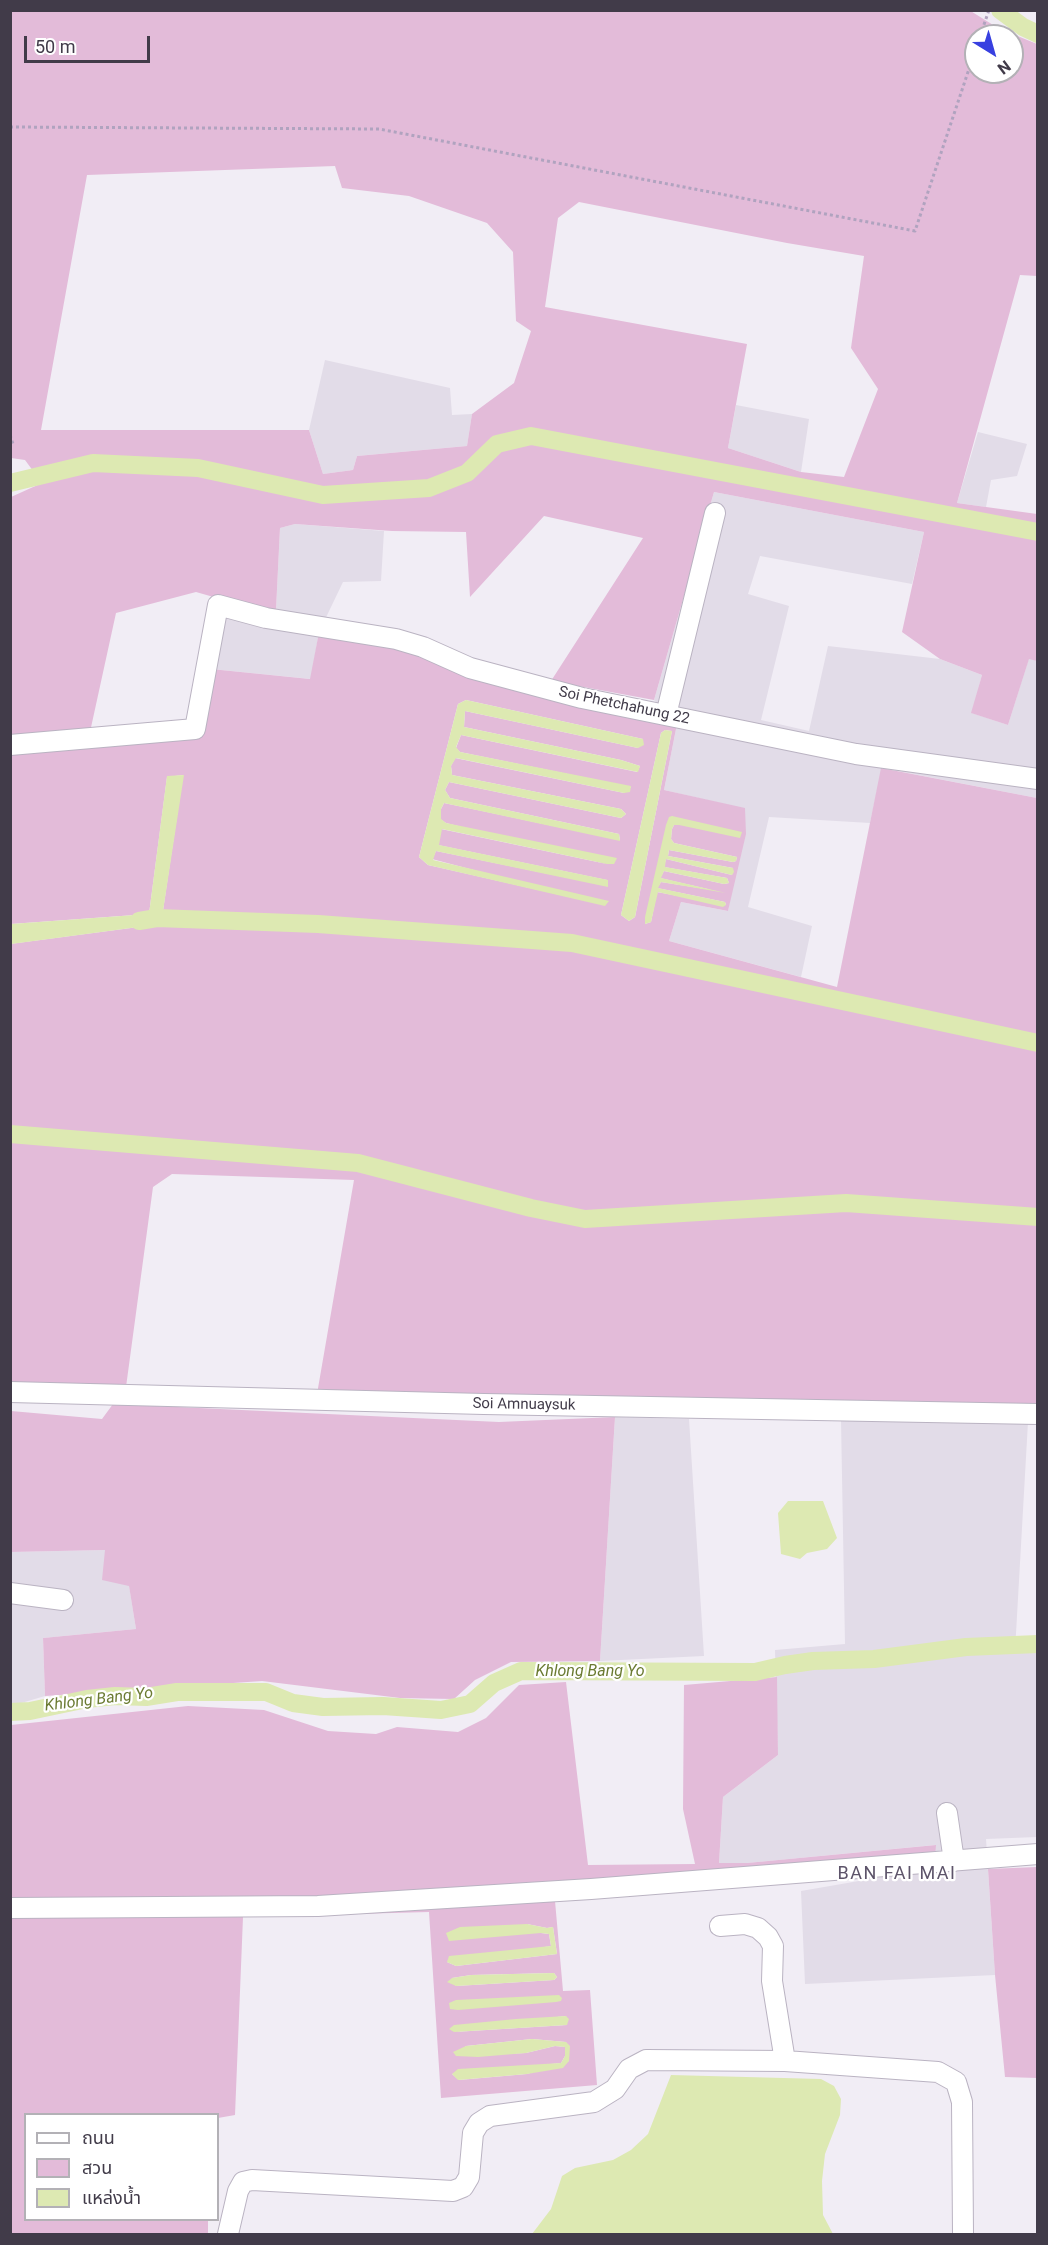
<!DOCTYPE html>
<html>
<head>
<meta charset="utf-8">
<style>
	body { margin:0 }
	#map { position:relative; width:1048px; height:2245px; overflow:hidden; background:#f1edf5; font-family:Roboto,"Noto Sans Thai",sans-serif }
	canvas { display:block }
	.frame { position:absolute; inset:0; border:12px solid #413b49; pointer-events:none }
	.legend { position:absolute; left:24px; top:2113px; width:195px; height:108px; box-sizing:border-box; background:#fff; border:2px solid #b3b1b6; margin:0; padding:8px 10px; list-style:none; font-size:18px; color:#413b49 }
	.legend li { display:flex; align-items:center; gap:12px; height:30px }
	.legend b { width:30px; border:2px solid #b3b1b6 }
	.north { position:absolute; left:964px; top:24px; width:60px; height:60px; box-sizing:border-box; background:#fff; border:2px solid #b3b1b6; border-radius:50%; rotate:143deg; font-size:16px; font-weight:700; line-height:24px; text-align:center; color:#413b49 }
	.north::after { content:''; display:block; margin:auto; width:21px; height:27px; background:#3840e0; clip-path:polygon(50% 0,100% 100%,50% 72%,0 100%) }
	.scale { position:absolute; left:24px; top:36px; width:126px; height:27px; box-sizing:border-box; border:3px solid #413b49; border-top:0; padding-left:8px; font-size:18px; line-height:21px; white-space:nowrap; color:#413b49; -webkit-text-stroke:4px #fff; paint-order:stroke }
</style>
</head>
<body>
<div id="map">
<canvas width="1048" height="2245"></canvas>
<div class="frame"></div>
<ul class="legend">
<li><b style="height:8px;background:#fff"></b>ถนน</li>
<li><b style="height:16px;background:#e3bbd9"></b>สวน</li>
<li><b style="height:16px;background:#dde9b2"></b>แหล่งน้ำ</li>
</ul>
<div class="north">N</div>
<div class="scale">50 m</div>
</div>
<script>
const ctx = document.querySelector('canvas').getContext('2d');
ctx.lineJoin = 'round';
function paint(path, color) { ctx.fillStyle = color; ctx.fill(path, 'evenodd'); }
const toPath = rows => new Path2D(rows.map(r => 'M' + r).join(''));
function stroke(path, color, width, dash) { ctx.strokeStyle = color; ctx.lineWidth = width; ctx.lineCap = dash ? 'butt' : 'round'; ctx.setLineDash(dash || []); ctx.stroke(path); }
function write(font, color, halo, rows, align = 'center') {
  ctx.font = font + ' Roboto,sans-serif'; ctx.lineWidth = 4.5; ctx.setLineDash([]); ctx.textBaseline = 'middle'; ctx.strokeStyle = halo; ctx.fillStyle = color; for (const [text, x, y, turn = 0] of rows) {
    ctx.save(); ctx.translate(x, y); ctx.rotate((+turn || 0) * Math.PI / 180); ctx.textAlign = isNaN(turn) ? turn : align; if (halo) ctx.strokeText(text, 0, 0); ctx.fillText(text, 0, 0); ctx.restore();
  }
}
paint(toPath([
	[325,360,450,388,452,415,472,414,467,446,357,456,353,470,323,474,309,430],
	[736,405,809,419,801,472,728,448],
	[978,432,1027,444,1017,476,991,480,986,507,957,503],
	[714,492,924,532,912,584,760,556,748,594,789,606,761,720,809,731,828,646,940,659,982,675,972,713,1008,725,1029,658,1037,661,1037,798,882,768,870,823,769,817,748,907,812,926,801,977,669,941,681,902,728,911,745,809,664,790,677,724,654,700],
	[295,524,384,531,381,581,343,582,319,632,311,679,211,669,220,599,276,610,280,528],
	[615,1417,689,1419,704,1656,600,1661],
	[841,1420,1028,1422,1015,1651,1037,1653,1037,1837,986,1839,995,1975,805,1984,801,1891,934,1868,935,1845,747,1863,719,1863,723,1797,778,1755,775,1650,845,1644],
	[105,1550,129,1585,136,1629,43,1638,45,1696,11,1706,11,1552]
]), '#e2dce8');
paint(toPath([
	[969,10,998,28,1037,44,1037,276,1020,275,957,503,1037,514,1037,661,1029,659,1008,725,971,713,982,675,940,659,902,632,924,532,714,492,654,700,551,681,643,538,544,516,470,597,466,532,392,531,295,524,280,528,276,610,238,604,196,592,116,613,90,732,11,737,11,497,42,483,25,460,11,458,11,11],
	[976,36,1012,36,1012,72,976,72],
	[335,166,342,188,409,196,487,223,513,252,516,321,531,331,514,383,472,414,467,446,357,456,353,470,323,474,309,430,41,430,87,175],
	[579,202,787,243,864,256,851,348,878,389,844,477,801,472,728,448,747,344,545,307,558,218],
	[319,632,422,655,677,724,664,790,745,808,746,834,728,911,681,902,669,941,837,987,881,768,1037,798,1037,1406,317,1394,354,1180,172,1174,153,1187,126,1387,11,1384,10,944,161,924,183,775,167,777,149,914,11,924,11,754,197,738,211,669,310,679],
	[466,700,643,739,638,748,465,711,464,727,621,760,640,766,637,772,461,735,456,748,460,752,631,787,624,793,455,758,451,766,452,775,621,809,626,814,621,818,449,782,445,790,450,798,619,834,620,840,444,803,441,809,440,819,446,823,607,864,441,829,438,845,607,880,608,886,436,851,432,859,605,905,428,865,419,857,458,704],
	[665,730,672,731,635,917,629,921,621,915,661,733],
	[672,816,679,825,674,825,672,829,671,839,674,843,737,857,736,861,733,862,669,850,668,856,733,868,732,875,666,859,664,867,727,878,729,883,724,884,664,871,660,878,712,890,661,882,657,888,725,902,726,905,657,892,651,922,645,924],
	[113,1404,499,1422,615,1417,600,1661,511,1662,475,1680,454,1699,400,1698,262,1681,45,1696,43,1638,136,1629,129,1586,102,1580,105,1550,11,1552,11,1411,102,1419],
	[777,1677,778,1755,723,1797,719,1863,747,1863,936,1845,934,1868,555,1901,563,1991,590,1990,597,2085,441,2098,429,1912,243,1917,235,2115,218,2118,218,2114,26,2114,26,2220,208,2220,208,2234,11,2234,11,1725,188,1706,264,1710,328,1731,376,1734,397,1727,458,1732,486,1718,519,1685,566,1682,588,1865,695,1864,683,1809,684,1685],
	[527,1924,547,1928,553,1927,557,1954,456,1966,447,1962,551,1946,549,1934,541,1933],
	[554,1973,557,1977,554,1980,456,1986,452,1978,471,1975],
	[566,2016,567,2025,454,2032,547,2018],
	[532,2039,566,2042,569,2061,527,2074,459,2080,452,2074,561,2063,565,2056,565,2047,555,2046,526,2053,456,2056,466,2046],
	[1037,1867,1037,2078,1005,2077,995,1975,988,1869]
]), '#e3bbd9');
paint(toPath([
	[466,700,643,739,644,745,638,748,465,711,464,727,621,760,640,766,638,772,461,735,456,747,460,752,631,786,630,792,624,793,456,758,451,766,452,775,621,809,626,814,621,818,449,782,445,790,450,798,619,834,620,841,444,803,441,809,441,819,446,823,617,858,614,864,607,864,442,829,439,845,608,880,608,887,436,851,433,860,609,901,605,906,428,865,419,857,458,704],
	[665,730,672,731,635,917,629,921,621,915,661,733],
	[184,775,161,924,11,944,11,924,149,914,167,776],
	[672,816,742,832,740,838,679,825,674,825,672,829,671,839,674,843,737,857,736,861,733,862,669,850,668,856,733,868,734,872,732,875,666,859,665,867,727,878,729,883,724,884,664,871,661,878,726,893,661,882,658,888,725,902,726,905,723,907,658,892,651,922,645,924,645,917,666,825,669,817],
	[788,1501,823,1501,837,1538,827,1549,807,1553,800,1559,781,1554,778,1513],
	[527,1924,547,1928,553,1927,557,1954,456,1966,447,1962,449,1956,551,1946,549,1934,541,1933,449,1941,446,1933,460,1927],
	[554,1973,557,1977,554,1980,456,1986,447,1982,452,1978,471,1975],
	[559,1995,562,1998,561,2001,556,2002,458,2010,450,2009,449,2003,456,2000],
	[566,2016,569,2019,567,2025,454,2032,449,2029,454,2025,516,2019],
	[532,2039,566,2042,570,2046,569,2061,563,2068,527,2074,458,2080,452,2074,458,2069,561,2063,565,2056,565,2047,555,2046,526,2053,478,2057,456,2056,453,2052,466,2046],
	[671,2075,821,2079,834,2086,841,2099,840,2115,825,2154,822,2181,823,2215,833,2234,532,2234,551,2209,562,2176,575,2168,613,2160,631,2150,648,2134]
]), '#dde9b2');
stroke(toPath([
	[1000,10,1023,27,1038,34],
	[10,483,93,463,198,468,323,495,429,488,467,473,497,444,531,436,1038,532],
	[139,921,157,918,318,924,572,943,1038,1043],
	[10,1134,358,1163,531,1208,585,1219,846,1203,1038,1217],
	[10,1712,30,1711,87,1699,115,1696,146,1697,177,1692,266,1692,293,1703,323,1707,383,1706,441,1710,470,1704,494,1683,521,1671,755,1672,785,1665,813,1661,874,1659,966,1647,1038,1644]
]), '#dde9b2', 18);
const minor = toPath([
	[666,715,715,513],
	[10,745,195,729,218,605,266,618,396,639,423,647,470,668,582,698,856,754,1038,779],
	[10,1392,484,1404,1038,1414],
	[10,1593,63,1600],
	[947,1813,954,1861],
	[10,1908,318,1906,591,1889,1038,1854],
	[720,1926,745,1924,758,1928,768,1937,773,1946,772,1981,785,2061],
	[228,2234,238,2191,243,2182,252,2180,453,2191,463,2187,469,2177,473,2133,479,2123,490,2116,594,2102,615,2089,629,2069,646,2060,785,2061,938,2072,956,2082,962,2102,963,2234]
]);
stroke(minor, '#bab3c2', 22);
stroke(toPath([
	[980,36,989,10],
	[10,127,379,129,915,231,976,48],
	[10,435,13,444]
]), '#b0a3bf', 3, [3, 3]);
stroke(minor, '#fff', 20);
write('15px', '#413b49', '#fff', [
	["Soi Phetchahung 22",624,706,12],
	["Soi Amnuaysuk",524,1405,1]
]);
write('italic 16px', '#6b7b32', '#fff', [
	["Khlong Bang Yo",590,1672],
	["Khlong Bang Yo",99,1700,-7]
]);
ctx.letterSpacing = '1.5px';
write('18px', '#5d546a', '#fff', [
	["BAN FAI MAI",897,1874]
]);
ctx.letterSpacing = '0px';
</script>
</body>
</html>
